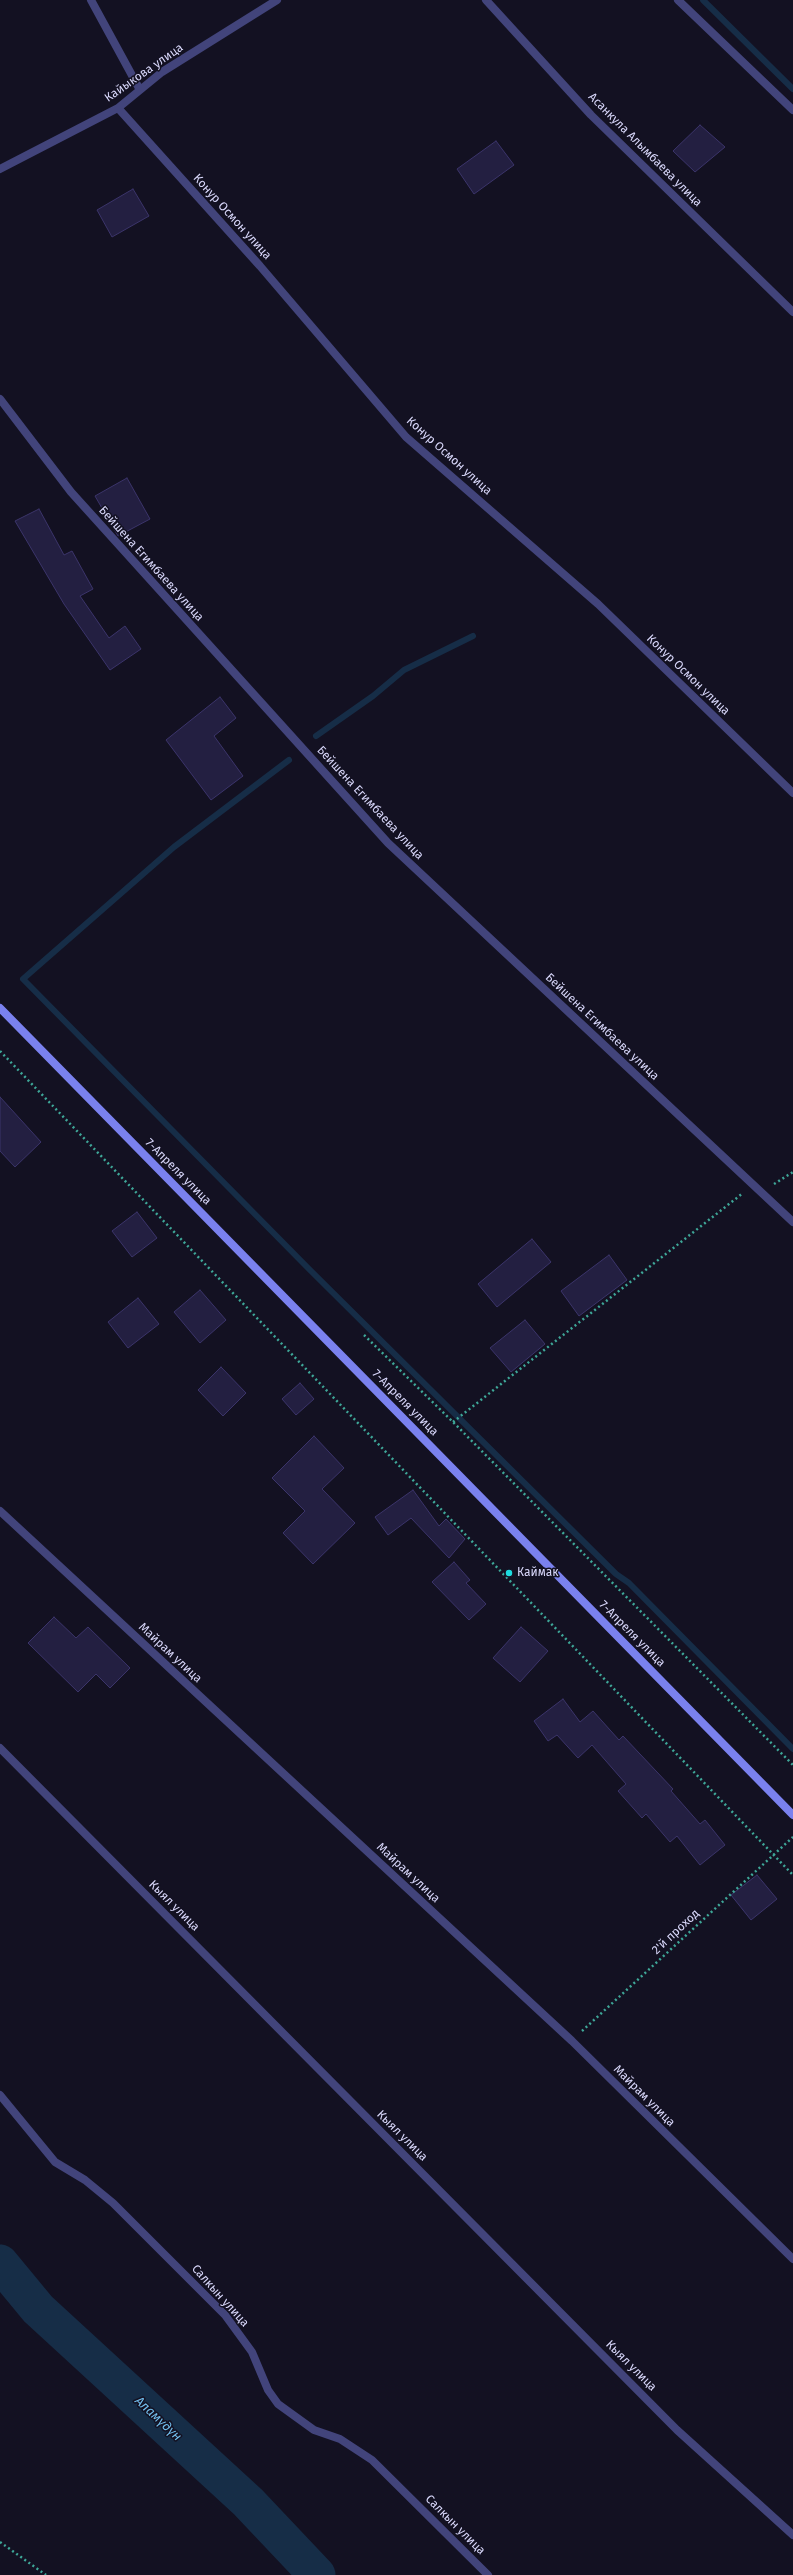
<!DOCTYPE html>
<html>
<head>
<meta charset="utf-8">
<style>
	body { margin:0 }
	canvas { display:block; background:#131122 }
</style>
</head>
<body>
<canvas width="793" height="2575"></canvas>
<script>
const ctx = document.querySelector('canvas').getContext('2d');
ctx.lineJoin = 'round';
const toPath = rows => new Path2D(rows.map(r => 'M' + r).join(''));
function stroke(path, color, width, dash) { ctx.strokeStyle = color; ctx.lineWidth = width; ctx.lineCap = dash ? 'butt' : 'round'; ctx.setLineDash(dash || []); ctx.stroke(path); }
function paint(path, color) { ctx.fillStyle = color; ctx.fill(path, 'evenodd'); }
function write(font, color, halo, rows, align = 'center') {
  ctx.font = font + ' "Fira Sans",sans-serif'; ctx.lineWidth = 3; ctx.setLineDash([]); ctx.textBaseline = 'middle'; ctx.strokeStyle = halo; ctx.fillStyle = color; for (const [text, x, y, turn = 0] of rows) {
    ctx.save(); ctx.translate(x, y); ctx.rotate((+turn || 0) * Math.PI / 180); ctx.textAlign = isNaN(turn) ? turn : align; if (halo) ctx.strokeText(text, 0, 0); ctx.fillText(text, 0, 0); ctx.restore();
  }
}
stroke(toPath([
	[703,0,793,89],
	[316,736,373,696,404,670,473,636],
	[289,760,174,847,23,979,309,1269,616,1574,629,1583,793,1749]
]), '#162d47', 6);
stroke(toPath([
	[0,2263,38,2309,248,2502,317,2575]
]), '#162d47', 37);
const building = toPath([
	[700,125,725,147,695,172,673,151,700,125],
	[496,141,514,165,474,194,457,169,496,141],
	[133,189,149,216,112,237,97,210,133,189],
	[127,478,150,519,118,536,95,496,127,478],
	[39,509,64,555,72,551,93,589,80,596,109,638,125,626,141,649,110,670,64,604,15,521,39,509],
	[220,697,236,718,214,736,243,776,211,800,166,740,220,697],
	[0,1097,41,1142,15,1167,0,1151,0,1097],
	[137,1212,157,1238,132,1257,112,1231,137,1212],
	[532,1239,551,1262,497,1307,478,1284,532,1239],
	[609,1255,627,1280,579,1316,561,1291,609,1255],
	[200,1290,226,1320,200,1343,174,1312,200,1290],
	[138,1298,159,1324,128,1348,108,1322,138,1298],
	[525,1320,545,1344,511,1372,490,1348,525,1320],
	[221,1367,246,1393,223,1416,198,1390,221,1367],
	[300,1383,314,1399,296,1415,282,1399,300,1383],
	[314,1436,344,1468,322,1489,355,1523,313,1564,283,1533,305,1511,272,1478,314,1436],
	[413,1490,439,1526,446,1519,465,1539,449,1558,411,1518,388,1535,375,1517,413,1490],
	[454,1562,470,1580,466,1583,486,1604,469,1620,432,1582,454,1562],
	[54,1617,76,1638,88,1627,130,1668,110,1688,96,1674,78,1692,28,1643,54,1617],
	[521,1627,548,1651,520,1682,493,1658,521,1627],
	[563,1699,580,1722,593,1711,619,1740,623,1736,673,1789,671,1791,700,1824,705,1820,725,1845,700,1865,677,1836,670,1842,646,1814,642,1818,618,1791,626,1784,592,1745,578,1758,557,1735,548,1741,534,1721,563,1699],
	[757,1875,777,1899,751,1920,731,1895,757,1875]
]);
paint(building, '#231f41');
stroke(building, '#3b346a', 1);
stroke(toPath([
	[0,1051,793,1875],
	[774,1184,793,1172],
	[364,1335,453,1422,793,1765],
	[453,1422,743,1193],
	[582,2031,793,1837],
	[0,2542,46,2575]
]), '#3ea798', 2.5, [2, 3]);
stroke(toPath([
	[91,0,140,90],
	[486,0,591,115,793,312],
	[678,0,793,110],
	[118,108,260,266,406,437,598,604,793,793],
	[0,169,118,108,162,72,277,0],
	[0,399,71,492,388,843,793,1222],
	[0,1511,572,2041,793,2259],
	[0,1748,677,2430,793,2535],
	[0,2095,55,2162,85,2180,113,2203,225,2315,252,2352,268,2390,278,2404,314,2430,340,2439,372,2460,488,2575]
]), '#42447b', 8);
stroke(toPath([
	[0,1008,793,1815]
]), '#7a81ee', 8);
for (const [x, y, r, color] of [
	[509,1573,4,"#1ddce0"]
]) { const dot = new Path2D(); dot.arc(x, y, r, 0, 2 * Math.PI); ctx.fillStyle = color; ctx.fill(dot); stroke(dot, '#131122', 1.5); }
write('12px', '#d8d7fa', '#131122', [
	["Кайыкова улица",144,73,-35],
	["Асанкула Алымбаева улица",645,150,45],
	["Конур Осмон улица",232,217,48],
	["Конур Осмон улица",449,456,42],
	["Бейшена Егимбаева улица",151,564,48],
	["Конур Осмон улица",688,675,44],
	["Бейшена Егимбаева улица",370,803,47],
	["Бейшена Егимбаева улица",602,1027,43],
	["7-Апреля улица",178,1172,45],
	["7-Апреля улица",405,1403,45],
	["7-Апреля улица",632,1634,45],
	["Майрам улица",170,1653,43],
	["Майрам улица",408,1873,43],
	["Кыял улица",174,1906,45],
	["2'й проход",676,1932,-43],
	["Майрам улица",644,2096,45],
	["Кыял улица",402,2136,45],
	["Салкын улица",220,2296,48],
	["Кыял улица",631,2366,45],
	["Салкын улица",455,2525,45]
]);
write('12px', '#d8d7fa', '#131122', [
	["Каймак",517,1573]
], 'left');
write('italic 13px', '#72beed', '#131122', [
	["Аламүдүн",158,2419,43]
]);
</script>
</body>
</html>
